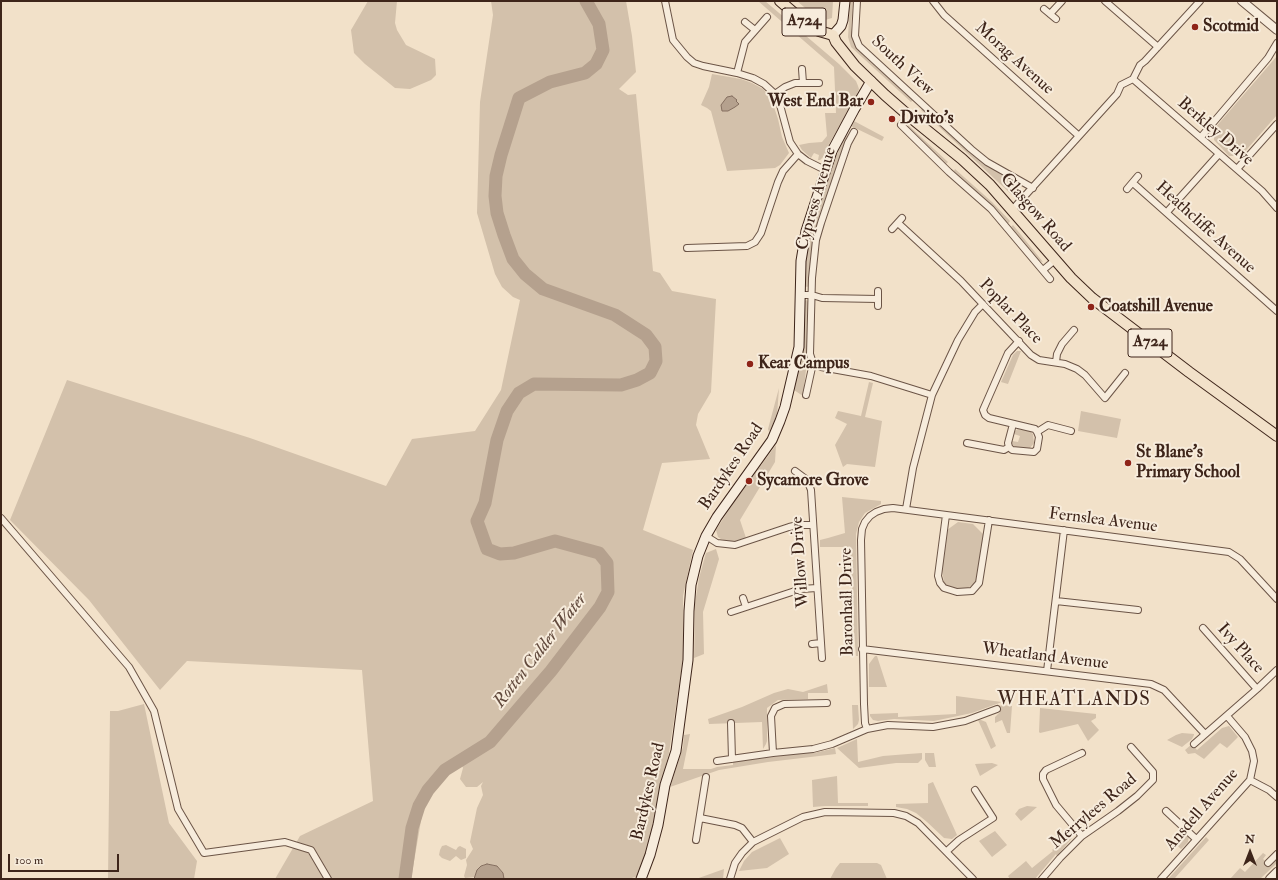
<!DOCTYPE html>
<html>
<head>
<meta charset="utf-8">
<style>
	body { margin:0 }
	#map { position:relative; width:1278px; height:880px; overflow:hidden; background:#f2e1c9; font-family:"IM FELL Double Pica",serif }
	canvas { display:block }
	.frame { position:absolute; inset:0; border:2px solid #3e251a; pointer-events:none }
	.north { position:absolute; left:1230px; top:832px; width:40px; height:40px; -webkit-text-stroke:3px #f7ecdc; paint-order:stroke; rotate:0deg; font-size:11px; font-weight:700; line-height:16px; text-align:center; color:#3e251a }
	.north::after { content:''; display:block; margin:auto; width:14px; height:18px; background:#3e251a; clip-path:polygon(50% 0,100% 100%,50% 72%,0 100%) }
	.scale { position:absolute; left:8px; top:854px; width:111px; height:18px; box-sizing:border-box; border:2px solid #3e251a; border-top:0; padding-left:5px; font-size:12px; line-height:14px; white-space:nowrap; color:#3e251a; -webkit-text-stroke:3px #f7ecdc; paint-order:stroke }
</style>
</head>
<body>
<div id="map">
<canvas width="1278" height="880"></canvas>
<div class="frame"></div>
<div class="north">N</div>
<div class="scale">100 m</div>
</div>
<script>
const ctx = document.querySelector('canvas').getContext('2d');
ctx.lineJoin = 'round';
function paint(path, color) { ctx.fillStyle = color; ctx.fill(path, 'evenodd'); }
const toPath = rows => new Path2D(rows.map(r => 'M' + r).join(''));
function stroke(path, color, width, dash) { ctx.strokeStyle = color; ctx.lineWidth = width; ctx.lineCap = dash ? 'butt' : 'round'; ctx.setLineDash(dash || []); ctx.stroke(path); }
function write(font, color, halo, rows, align = 'center') {
  ctx.font = font + ' "IM FELL Double Pica",serif'; ctx.lineWidth = 4; ctx.setLineDash([]); ctx.textBaseline = 'middle'; ctx.strokeStyle = halo; ctx.fillStyle = color; for (const [text, x, y, turn = 0] of rows) {
    ctx.save(); ctx.translate(x, y); ctx.rotate((+turn || 0) * Math.PI / 180); ctx.textAlign = isNaN(turn) ? turn : align; if (halo) ctx.strokeText(text, 0, 0); ctx.fillText(text, 0, 0); ctx.restore();
  }
}
paint(toPath([
	[368,1,397,1,395,23,397,30,406,45,435,59,436,75,431,80,410,89,395,88,365,64,354,53,351,30],
	[491,1,626,1,632,36,636,72,619,89,628,95,636,94,653,271,660,273,672,291,716,299,711,392,698,414,696,425,710,459,662,463,643,530,693,550,683,596,683,659,669,753,659,791,653,827,639,876,628,879,504,879,503,873,497,866,486,864,481,866,478,869,475,877,465,878,464,876,467,865,466,860,473,849,470,842,477,808,483,795,481,786,483,782,477,787,466,787,460,779,463,768,460,761,428,780,411,879,275,879,300,836,373,801,362,670,187,661,160,690,89,600,10,520,67,380,250,438,386,486,412,439,475,431,501,390,520,300,513,297,502,287,495,274,477,213,480,102,493,15],
	[758,1,765,1,839,64,856,81,858,86,859,89,855,98,856,98,829,144,823,157,820,160,818,160,819,155,814,153,811,158,802,150,799,145,809,143,822,142,827,136,825,113,836,113,834,67],
	[797,1,833,1,832,18,825,20,818,19],
	[850,1,853,1,851,28,854,43,866,58,913,100,911,102,851,47,848,37],
	[1277,56,1277,115,1241,156,1229,156,1214,140,1214,129],
	[712,74,741,79,752,83,763,89,771,98,778,119,782,137,789,153,780,165,775,168,727,171,711,111,707,108,701,105,709,87],
	[922,109,963,146,981,161,1018,183,1018,184,1020,189,1019,194,1016,196,1013,196,921,110],
	[854,121,884,137,882,141,851,126],
	[908,125,948,162,946,164,908,129],
	[847,129,849,130,814,234,811,254,809,286,807,287,805,286,804,268,808,239,833,159],
	[955,169,992,202,1010,221,1008,224,991,205,954,171],
	[1013,225,1043,262,1039,261,1011,227],
	[807,300,808,302,807,361,803,396,794,390,801,357,804,303,805,301],
	[1017,351,1021,351,1008,384,1001,382,1013,355],
	[869,382,873,383,865,417,882,421,875,467,847,464,843,467,835,445,847,424,835,418,838,411,861,416],
	[779,388,777,416,769,432,768,429],
	[1081,411,1121,419,1117,438,1078,431],
	[1018,429,1030,431,1033,434,1034,443,1030,448,1015,447,1012,444,1012,441,1018,442,1020,436,1014,434,1015,431],
	[776,445,775,462,740,520,746,538,736,541,730,542,721,539,718,537,716,530,734,502],
	[842,497,881,501,881,504,865,513,859,522,856,534,858,656,856,656,848,561,845,560,844,547,820,547,820,540,828,538,845,533],
	[958,522,973,524,983,534,978,576,976,582,968,588,961,589,948,587,944,582,942,570,947,530],
	[716,549,719,559,703,612,704,654,694,658,695,603,699,578,706,553],
	[875,656,877,656,887,687,869,687,869,664],
	[827,684,828,693,808,693,808,699,778,700,767,708,767,741,766,744,763,749,762,722,709,724,708,719,742,707,774,693,788,689,803,692],
	[956,696,1002,702,972,713,934,721,894,719,878,721,873,720,870,716,870,714,898,713,898,717,956,714],
	[144,704,169,823,197,861,194,879,108,879,110,711,118,711],
	[852,705,858,705,859,720,858,724,853,729],
	[1002,705,1012,706,1010,733,1007,733,1002,720,995,723,995,717,1000,712,998,707],
	[1040,708,1096,714,1096,718,1091,721,1099,730,1088,741,1078,724,1040,733,1039,732],
	[978,720,981,720,986,722,996,746,991,749],
	[1229,726,1238,737,1227,748,1220,743,1204,759,1195,753,1188,754,1185,750,1192,744,1197,750,1222,728],
	[1182,733,1194,734,1194,735,1192,739,1182,747,1167,740,1176,735],
	[690,734,683,769,711,769,717,767,733,765,733,762,813,752,814,753,835,748,836,754,768,762,719,770,670,787,683,747,684,735],
	[857,739,858,762,883,756,908,754,922,753,922,759,918,763,896,763,859,768,837,748],
	[925,753,934,753,936,767,929,767,925,760],
	[992,763,998,765,980,776,975,764],
	[837,776,838,803,868,803,868,806,825,806,813,807,812,780],
	[933,782,957,835,952,839,944,838,927,822,916,813,907,809,896,807,896,804,928,803,928,784],
	[1027,806,1037,807,1021,821,1015,814,1019,809],
	[1071,829,1073,832,1072,838,1057,856,1056,854,1035,879,1010,879,1008,876,1026,861,1032,868,1053,851,1052,850,1070,833,1069,832],
	[995,831,1007,845,992,857,979,841],
	[1180,833,1184,833,1189,836,1188,842,1181,849,1172,841],
	[1206,837,1209,840,1175,878,1168,879],
	[780,838,789,854,767,868,739,871,744,861,752,852],
	[446,845,456,850,458,847,460,846,466,849,466,858,461,860,456,856,450,861,442,858,439,855,440,850,442,846],
	[1263,853,1266,855,1263,859,1270,865,1277,859,1277,863,1260,879,1230,879,1240,868,1245,872],
	[840,863,877,863,881,865,887,879,830,879,836,868],
	[724,869,723,879,696,879]
]), '#d3c1ab');
const water = toPath([
	[732,96,737,100,736,101,739,104,735,107,728,111,722,111,721,105,727,97,732,96],
	[487,864,497,866,503,873,504,879,474,879,477,870,481,866,487,864]
]);
paint(water, '#b5a18e');
stroke(water, '#856f60', 1);
stroke(toPath([
	[405,879,412,828,419,806,428,790,445,770,490,742,551,671,600,607,608,592,607,563,599,553,555,541,514,553,500,554,487,549,477,521,485,503,497,440,507,411,519,393,534,384,621,385,637,380,650,373,656,361,655,347,646,335,615,315,543,289,525,274,513,259,504,235,497,213,495,196,496,176,501,155,519,98,550,82,585,73,596,64,603,50,599,24,586,1]
]), '#b5a18e', 13);
const minor = toPath([
	[665,1,673,40,687,57,694,63,703,66,737,73,753,78,764,84,775,94,780,105,790,142,798,154,807,161,825,170],
	[857,1,855,36,859,46,971,149,987,162,1033,188],
	[933,1,944,15,1079,136],
	[1105,1,1158,47],
	[1044,9,1056,19],
	[1050,14,1062,1],
	[745,22,755,30],
	[802,69,803,83],
	[737,73,745,42,767,17],
	[1133,79,1262,191,1277,208],
	[775,94,785,87,795,83,819,83],
	[909,116,901,125,949,172,991,209,1050,279],
	[1201,137,1268,58,1277,43],
	[1237,169,1277,124],
	[1133,183,1277,311],
	[1127,189,1138,176],
	[1012,210,1117,94,1121,85,1133,79,1140,65,1145,61,1200,1],
	[1167,212,1219,154],
	[898,223,961,281,1031,355,1039,360,1065,364,1077,369,1085,375,1105,398,1125,373],
	[892,229,902,218],
	[687,248,747,246,755,242,761,233,778,182,783,171,798,154],
	[1043,270,1055,260],
	[800,295,812,295,822,298,878,299],
	[878,306,878,291],
	[1056,362,1057,354,1062,344,1074,330],
	[813,363,821,367,871,376,932,395],
	[806,395,813,363,810,354,812,278,816,240,821,223,848,143,854,132],
	[1013,424,1008,443,1009,447,1012,450,1034,452,1037,449,1039,437,1037,432,1035,429,989,418,985,415,983,410,1008,353,1019,341],
	[1037,432,1048,425,1071,431],
	[967,443,1004,450,1009,447],
	[795,471,807,480,811,490,822,658],
	[906,509,913,468,932,395,958,340,975,312,983,304],
	[946,515,938,576,940,583,944,588,957,592,972,591,979,583,989,520],
	[1,518,129,667,154,711,178,809,204,853,285,842,311,850,328,879],
	[706,536,717,543,735,545,789,527,798,525,813,525],
	[743,598,746,607],
	[1056,601,1138,610],
	[731,612,801,589,817,588],
	[1203,628,1257,689],
	[812,644,821,643],
	[862,649,1151,684,1164,690,1205,734],
	[1047,671,1064,530],
	[731,723,732,759],
	[867,729,865,723,864,704,861,540,862,529,865,522,870,516,876,512,884,509,893,508,1229,552,1240,559,1277,599],
	[1194,744,1257,689,1277,670],
	[773,753,771,716,775,708,784,704,827,703],
	[1082,753,1046,770,1043,774,1043,779,1056,805,1082,836],
	[717,761,773,753,813,749,832,744,867,729,888,725,933,727,965,721,997,709],
	[1250,780,1269,790,1277,797],
	[1166,811,1196,839],
	[700,818,735,825,742,828,753,842],
	[696,840,706,777],
	[947,851,959,840,993,818,975,790],
	[1268,863,1277,854],
	[730,879,735,863,742,853,753,842,803,817,825,812,894,813,906,816,918,823,973,879],
	[1042,879,1060,858,1082,836,1118,811,1137,796,1153,780,1153,772,1131,747],
	[1161,879,1250,780,1254,761,1252,751,1245,737,1227,716]
]);
const tertiary = toPath([
	[1242,1,1277,30],
	[1270,879,1277,872]
]);
const secondary = toPath([
	[833,35,841,26,843,20,845,1],
	[641,879,650,855,658,825,665,785,676,751,688,660,689,611,691,585,698,556,706,536,717,517,772,440,780,421,785,407,799,347,801,261,806,231,832,151,854,110,871,81]
]);
const primary = toPath([
	[780,1,809,26,819,31,833,35,836,42,855,66,885,95,909,116,962,159,990,185,1071,278,1092,298,1189,372,1277,436]
]);
stroke(minor, '#6b5446', 8);
stroke(tertiary, '#6b5446', 10);
stroke(secondary, '#3e251a', 11);
stroke(primary, '#3e251a', 12);
stroke(minor, '#f7ecdc', 6);
stroke(tertiary, '#f7ecdc', 8);
stroke(secondary, '#f7ecdc', 9);
stroke(primary, '#f2e1c9', 10);
for (const [x, y, r, color] of [
	[1195,27,4,"#8f2418"],
	[871,102,4,"#8f2418"],
	[892,119,4,"#8f2418"],
	[1091,307,4,"#8f2418"],
	[750,364,4,"#8f2418"],
	[1128,463,4,"#8f2418"],
	[749,481,4,"#8f2418"]
]) { const dot = new Path2D(); dot.arc(x, y, r, 0, 2 * Math.PI); ctx.fillStyle = color; ctx.fill(dot); stroke(dot, '#f7ecdc', 1.5); }
for (const [x, y, w] of [
	[804,22,44],
	[1150,343,44]
]) { const box = new Path2D(); box.roundRect(x - w / 2, y - 14, w, 28, 3); ctx.fillStyle = '#f7ecdc'; ctx.fill(box); stroke(box, '#3e251a', 1); }
write('bold 16px', '#3e251a', null, [
	["A724",804,22],
	["A724",1150,343]
]);
write('bold 17px', '#3e251a', '#f7ecdc', [
	["Scotmid",1203,27],
	["West End Bar",863,102,"right"],
	["Divito's",900,119],
	["Coatshill Avenue",1099,307],
	["Kear Campus",758,364],
	["St Blane's",1136,453],
	["Primary School",1136,473],
	["Sycamore Grove",757,481]
], 'left');
write('17px', '#3e251a', '#f7ecdc', [
	["Morag Avenue",1014,59,42],
	["South View",902,66,43],
	["Berkley Drive",1215,132,41],
	["Cypress Avenue",817,199,-74],
	["Glasgow Road",1035,213,49],
	["Heathcliffe Avenue",1205,228,42],
	["Poplar Place",1010,312,46],
	["Bardykes Road",732,467,-56],
	["Fernslea Avenue",1103,521,7],
	["Willow Drive",801,562,-94],
	["Baronhall Drive",848,602,-91],
	["Ivy Place",1240,649,48],
	["Wheatland Avenue",1045,657,7],
	["Bardykes Road",649,792,-77],
	["Ansdell Avenue",1202,810,-49],
	["Merrylees Road",1094,812,-40]
]);
write('italic 18px', '#624a3d', '#f7ecdc', [
	["Rotten Calder Water",541,651,-52]
]);
ctx.letterSpacing = '1px';
write('19px', '#3e251a', '#f7ecdc', [
	["WHEATLANDS",1074,701]
]);
ctx.letterSpacing = '0px';
</script>
</body>
</html>
